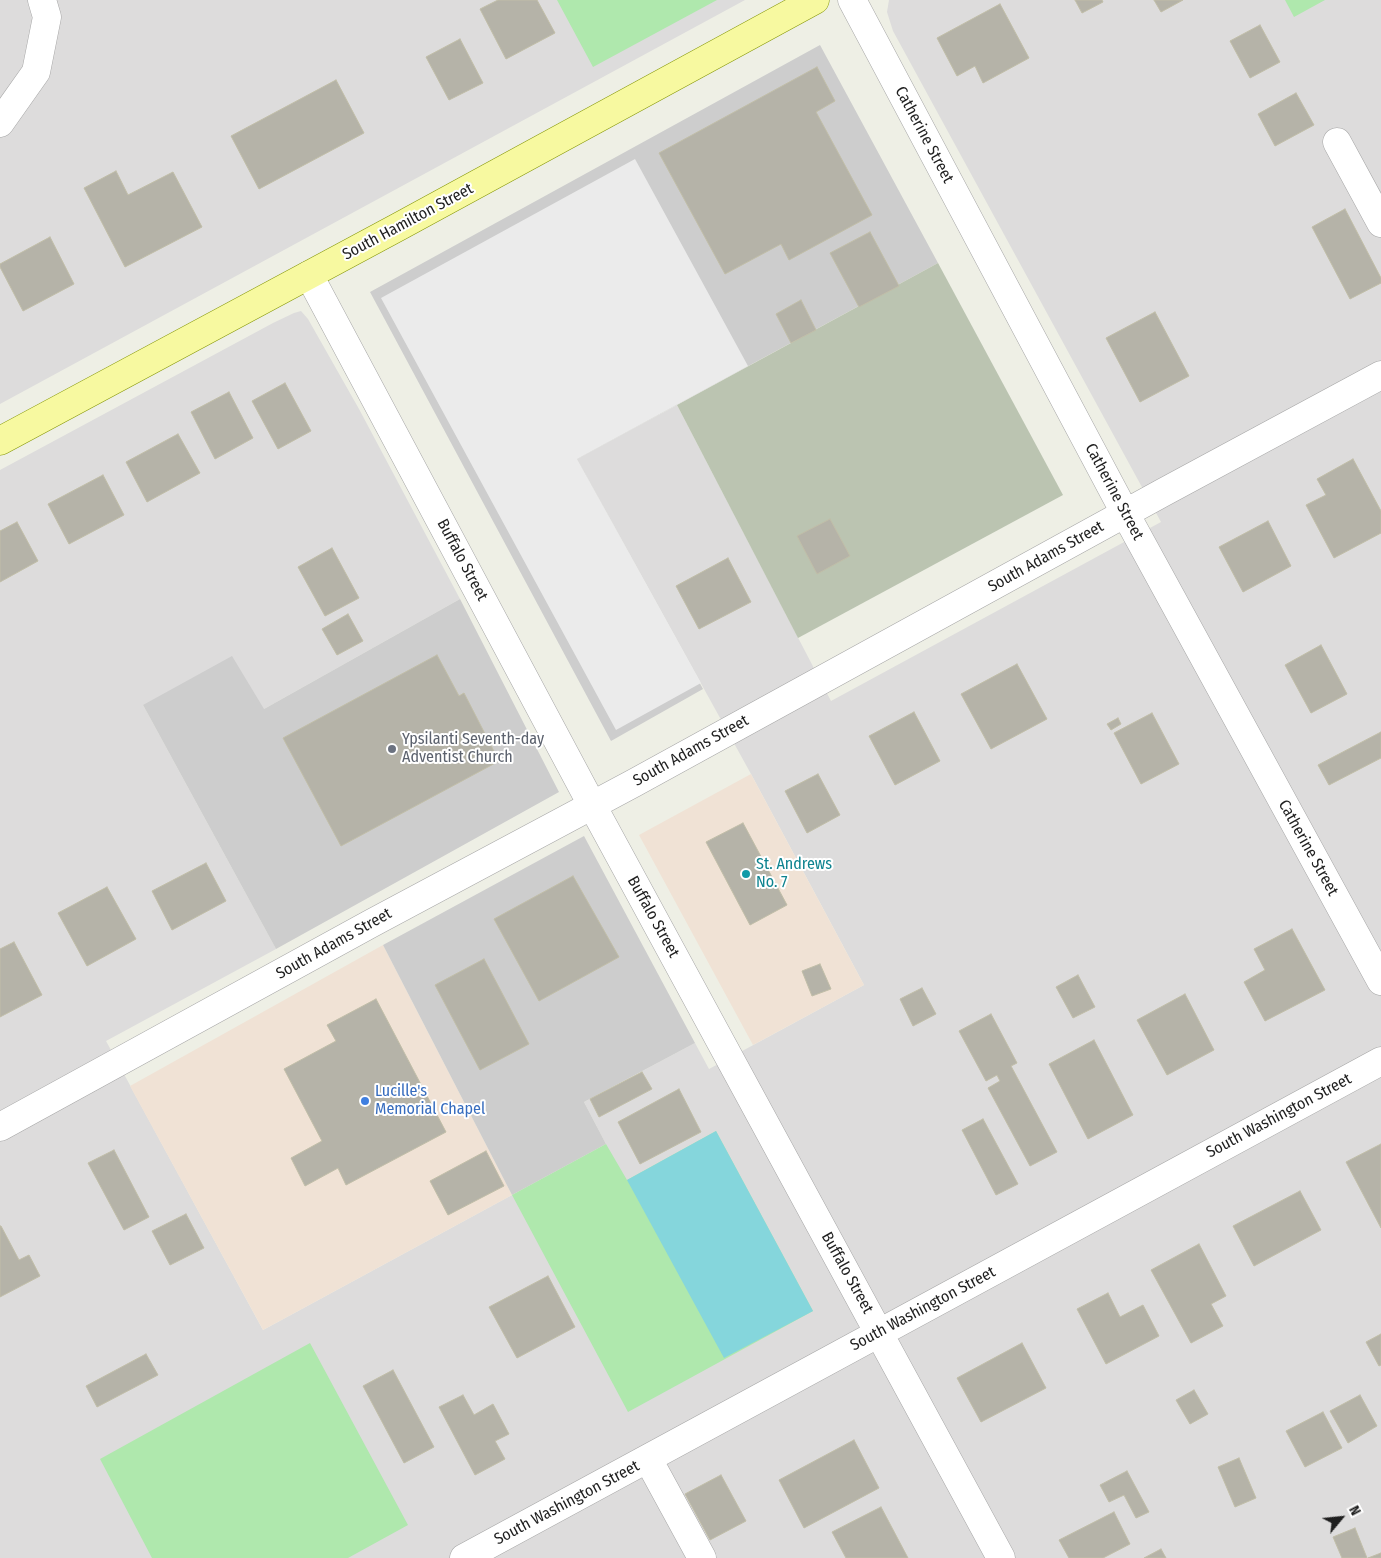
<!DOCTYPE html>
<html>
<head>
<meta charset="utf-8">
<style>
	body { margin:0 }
	#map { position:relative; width:1381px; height:1558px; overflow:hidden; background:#eeefe5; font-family:"Fira Sans Condensed",sans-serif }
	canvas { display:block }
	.north { position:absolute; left:1316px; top:1493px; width:50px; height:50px; -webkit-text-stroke:4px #fff; paint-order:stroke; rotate:62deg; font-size:14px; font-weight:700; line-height:20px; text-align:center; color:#1f1f1f }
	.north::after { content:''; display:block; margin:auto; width:18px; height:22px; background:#1f1f1f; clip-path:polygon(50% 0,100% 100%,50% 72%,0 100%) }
</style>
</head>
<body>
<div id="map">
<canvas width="1381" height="1558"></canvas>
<div class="north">N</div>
</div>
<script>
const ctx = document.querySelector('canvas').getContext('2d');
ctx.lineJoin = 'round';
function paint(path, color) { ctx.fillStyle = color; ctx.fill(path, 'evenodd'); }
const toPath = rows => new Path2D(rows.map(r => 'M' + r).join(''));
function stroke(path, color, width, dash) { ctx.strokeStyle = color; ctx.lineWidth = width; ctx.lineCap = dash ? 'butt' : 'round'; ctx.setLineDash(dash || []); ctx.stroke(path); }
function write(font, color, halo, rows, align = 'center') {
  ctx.font = font + ' "Fira Sans Condensed",sans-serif'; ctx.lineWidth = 4; ctx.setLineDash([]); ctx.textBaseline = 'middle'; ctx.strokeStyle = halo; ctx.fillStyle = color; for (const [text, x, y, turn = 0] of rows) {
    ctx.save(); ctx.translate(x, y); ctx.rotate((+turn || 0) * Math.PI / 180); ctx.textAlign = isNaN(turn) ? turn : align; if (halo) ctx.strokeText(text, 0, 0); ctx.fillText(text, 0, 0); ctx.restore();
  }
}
paint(toPath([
	[0,0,745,0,0,404],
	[889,0,1381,0,1381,1558,0,1558,0,470,273,323,294,313,301,311,308,319,359,409,460,599,264,709,143,705,276,949,106,1041,263,1330,606,1144,584,1102,695,1043,709,1069,864,985,751,774,577,459,677,405,831,701,1161,522,893,31,887,12]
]), '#dddcdc');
paint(toPath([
	[751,774,864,985,753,1045,639,835],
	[383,945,512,1195,263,1330,130,1086]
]), '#f0e2d5');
paint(toPath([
	[820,45,938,263,577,459,703,689,611,741,370,292],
	[460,599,559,792,276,949,143,705,232,656,264,709],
	[584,836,695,1043,584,1102,606,1144,512,1195,383,945]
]), '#cdcdcd');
paint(toPath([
	[938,263,1063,495,798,638,677,405]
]), '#bbc4b1');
paint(toPath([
	[557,0,717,0,593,67],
	[1285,0,1325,0,1294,17],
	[716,1131,813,1311,628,1412,512,1195,606,1144,627,1180],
	[310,1343,408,1525,348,1558,152,1558,100,1459]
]), '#afe8ad');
paint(toPath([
	[716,1131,813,1311,724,1358,627,1180]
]), '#85d6dc');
paint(toPath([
	[635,159,748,366,577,459,701,683,616,730,381,298]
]), '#ebebeb');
const building = toPath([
	[498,0,537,0,555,33,506,59,480,9,498,0],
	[1075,0,1102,0,1103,2,1082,13,1075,0],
	[1154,0,1183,0,1161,12,1154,0],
	[1000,4,1029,58,983,83,975,66,957,76,937,38,1000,4],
	[1260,25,1280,62,1250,78,1230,41,1260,25],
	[460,39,483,83,449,100,426,57,460,39],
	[817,67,835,101,816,112,872,215,789,260,781,244,725,274,659,153,817,67],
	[336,80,364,133,259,189,231,136,336,80],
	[1296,93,1314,125,1275,146,1258,114,1296,93],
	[116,171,128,195,173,172,202,227,125,267,84,188,116,171],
	[1345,209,1381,278,1381,283,1350,299,1312,227,1345,209],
	[870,232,899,286,859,307,830,253,870,232],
	[50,237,74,284,23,311,0,267,0,264,50,237],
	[801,300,816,330,791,343,776,314,801,300],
	[1155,312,1189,376,1140,402,1106,338,1155,312],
	[285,383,311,431,278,449,252,401,285,383],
	[229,392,253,438,215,459,191,412,229,392],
	[178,434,200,473,147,502,126,462,178,434],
	[1353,459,1381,511,1381,533,1334,558,1306,505,1326,495,1317,479,1353,459],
	[103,475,124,515,69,544,48,504,103,475],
	[830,519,850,556,817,574,797,536,830,519],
	[1268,521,1291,566,1243,592,1219,547,1268,521],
	[17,522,38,561,0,582,0,531,17,522],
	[332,548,359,598,325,616,298,567,332,548],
	[728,558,751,602,699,629,676,586,728,558],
	[348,614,363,641,337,655,322,629,348,614],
	[1321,645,1347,694,1311,713,1285,665,1321,645],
	[437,655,459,696,464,693,499,761,341,846,283,738,437,655],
	[1017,664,1047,719,991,749,961,694,1017,664],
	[914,712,940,761,895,785,869,736,914,712],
	[1152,713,1179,764,1141,784,1114,733,1152,713],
	[1118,718,1121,724,1111,730,1107,724,1118,718],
	[1381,732,1381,758,1329,785,1318,765,1381,732],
	[818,774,840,815,807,833,785,791,818,774],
	[743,823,787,905,750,925,706,842,743,823],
	[206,863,226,901,172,930,152,891,206,863],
	[573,876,619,957,539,1001,494,919,573,876],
	[107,887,136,939,87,966,58,913,107,887],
	[1292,929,1325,990,1265,1021,1244,982,1265,970,1254,949,1292,929],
	[14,942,42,995,0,1017,0,949,14,942],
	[484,959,529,1044,480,1070,435,985,484,959],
	[820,964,831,989,812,996,802,971,820,964],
	[1078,975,1095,1007,1073,1018,1056,987,1078,975],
	[922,988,936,1014,913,1026,900,999,922,988],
	[1185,994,1214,1050,1167,1075,1137,1020,1185,994],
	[376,999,446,1132,346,1185,338,1168,305,1186,291,1158,322,1141,284,1069,336,1041,327,1025,376,999],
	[991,1014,1017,1063,1011,1066,1057,1152,1030,1166,988,1088,1000,1081,997,1075,986,1081,959,1031,991,1014],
	[1094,1040,1133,1115,1088,1139,1049,1064,1094,1040],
	[642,1072,652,1089,599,1117,590,1099,642,1072],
	[679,1089,701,1132,640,1164,618,1122,679,1089],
	[983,1119,1018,1184,996,1195,962,1130,983,1119],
	[1381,1144,1381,1228,1346,1162,1381,1144],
	[114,1150,149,1217,124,1230,88,1163,114,1150],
	[486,1151,504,1186,448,1215,430,1181,486,1151],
	[1300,1191,1321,1230,1254,1266,1233,1226,1300,1191],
	[186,1214,204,1248,170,1265,152,1231,186,1214],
	[0,1226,1,1226,19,1260,29,1255,40,1276,0,1297,0,1226],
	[1199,1244,1226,1296,1211,1304,1223,1326,1191,1343,1151,1270,1199,1244],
	[548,1276,575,1327,517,1358,489,1307,548,1276],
	[1108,1293,1120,1317,1143,1305,1159,1336,1106,1364,1077,1309,1108,1293],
	[1381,1334,1381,1365,1379,1366,1366,1342,1381,1334],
	[1022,1343,1046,1388,981,1422,957,1378,1022,1343],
	[146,1354,158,1375,97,1407,86,1386,146,1354],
	[393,1370,434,1447,404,1463,363,1386,393,1370],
	[1194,1390,1208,1414,1190,1424,1176,1400,1194,1390],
	[463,1395,474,1415,493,1404,509,1434,495,1441,505,1459,475,1475,439,1407,463,1395],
	[1360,1395,1377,1426,1348,1443,1330,1411,1360,1395],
	[1323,1412,1342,1448,1305,1467,1286,1431,1323,1412],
	[854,1440,879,1488,804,1528,779,1480,854,1440],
	[1239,1458,1256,1498,1235,1507,1218,1467,1239,1458],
	[1127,1471,1149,1512,1136,1518,1124,1495,1109,1502,1100,1485,1127,1471],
	[721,1475,746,1521,710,1540,685,1494,721,1475],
	[881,1507,908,1558,846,1558,832,1532,881,1507],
	[1114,1512,1130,1544,1103,1558,1069,1558,1059,1540,1114,1512],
	[1355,1528,1367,1558,1342,1558,1333,1537,1355,1528],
	[1161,1549,1166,1558,1144,1558,1161,1549],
	[1381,1553,1381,1558,1368,1558,1381,1553]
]);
paint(building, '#b5b3a8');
stroke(building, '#c1bea8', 1);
const minor = toPath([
	[852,0,1125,513,1381,981],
	[0,123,36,72,47,17,42,0],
	[1337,142,1381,223],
	[309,275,592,805,1001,1558],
	[0,1127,372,923,634,783,1164,492,1381,375],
	[648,1459,702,1558],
	[464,1558,1381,1061]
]);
const major = toPath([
	[0,441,400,226,815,0]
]);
stroke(minor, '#a6a6a6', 29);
stroke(major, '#839504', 29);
stroke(minor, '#fff', 28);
stroke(major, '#f7f9a0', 28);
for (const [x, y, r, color] of [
	[392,749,5,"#6b7280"],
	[746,874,5,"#0f9aa8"],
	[365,1101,5,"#3f7fe0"]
]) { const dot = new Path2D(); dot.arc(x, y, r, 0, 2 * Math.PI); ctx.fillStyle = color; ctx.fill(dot); stroke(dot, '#fff', 2); }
write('16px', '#1f1f1f', '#fff', [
	["Catherine Street",924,135,62],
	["South Hamilton Street",408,222,-28],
	["Catherine Street",1114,492,62],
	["South Adams Street",1046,557,-29],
	["Buffalo Street",462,560,62],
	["South Adams Street",691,751,-29],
	["Catherine Street",1308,848,61],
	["Buffalo Street",653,917,61],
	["South Adams Street",334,944,-29],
	["South Washington Street",1279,1116,-28],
	["Buffalo Street",847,1273,61],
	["South Washington Street",923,1309,-28],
	["South Washington Street",567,1503,-28]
]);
write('16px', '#5b616d', '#fff', [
	["Ypsilanti Seventh-day",402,740],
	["Adventist Church",402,758]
], 'left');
write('16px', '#0d838f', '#fff', [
	["St. Andrews",756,865],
	["No. 7",756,883]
], 'left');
write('16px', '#366cbe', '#fff', [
	["Lucille's",375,1092],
	["Memorial Chapel",375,1110]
], 'left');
</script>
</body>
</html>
